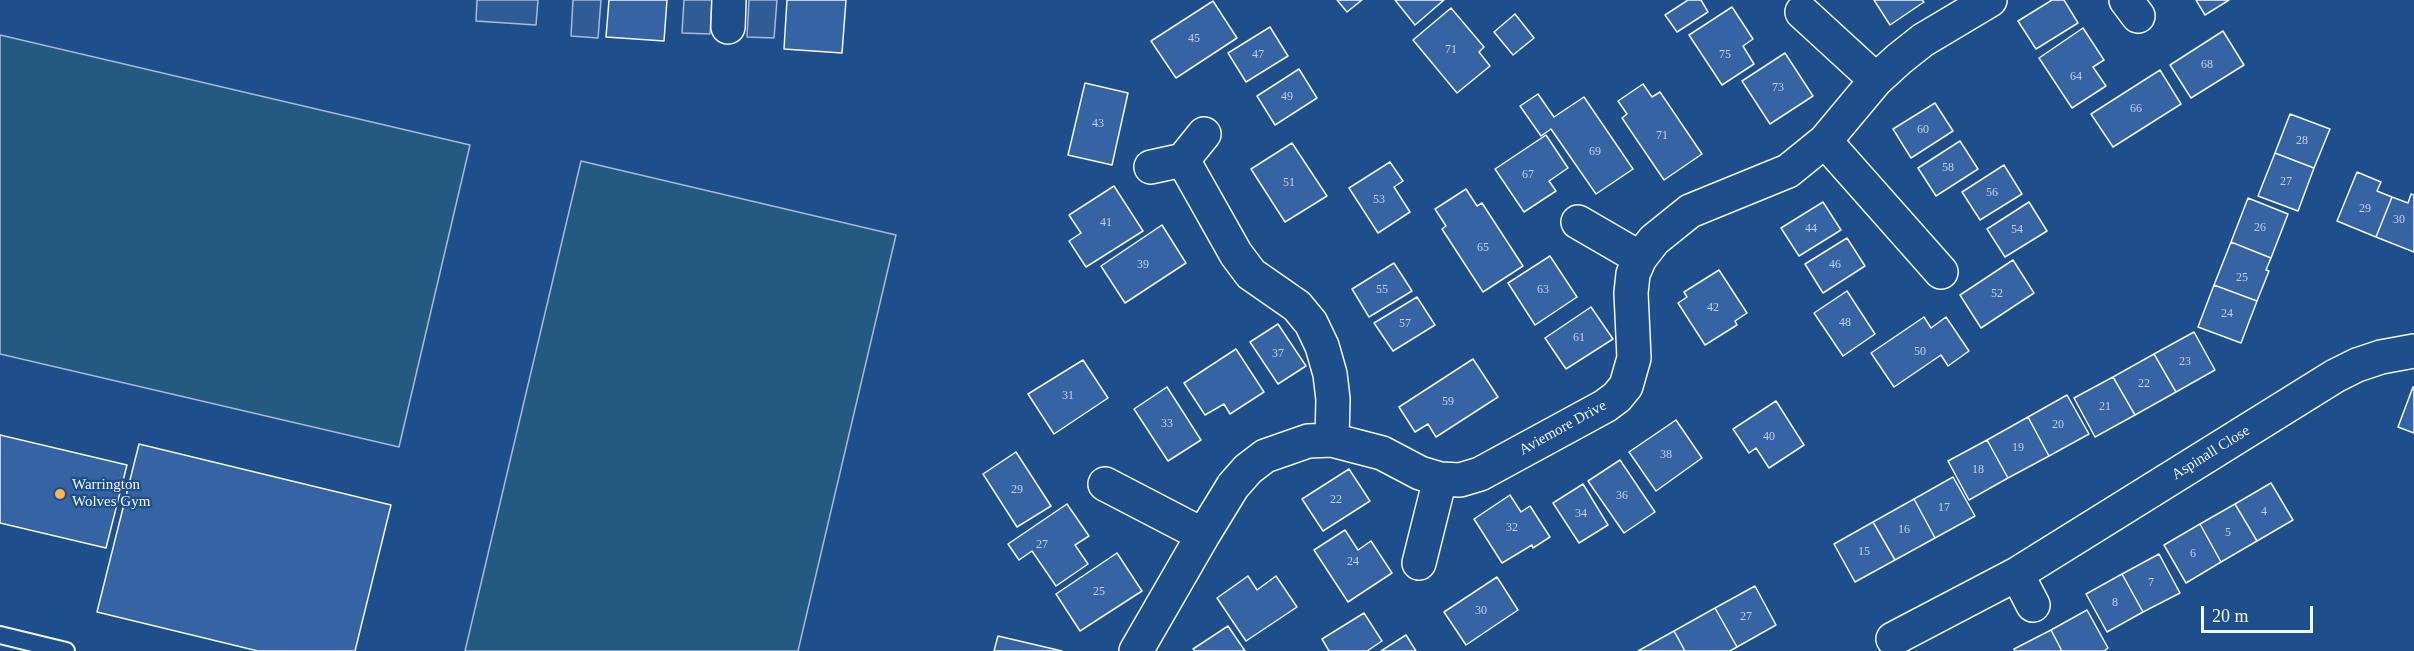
<!DOCTYPE html>
<html>
<head>
<meta charset="utf-8">
<style>
	body { margin:0 }
	#map { position:relative; width:2414px; height:651px; overflow:hidden; background:#1f4e8c; font-family:"Times New Roman",serif }
	canvas { display:block }
	.scale { position:absolute; left:2201px; top:606px; width:112px; height:27px; box-sizing:border-box; border:3px solid #f2f6ff; border-top:0; padding-left:8px; font-size:18px; line-height:21px; white-space:nowrap; color:#f2f6ff; -webkit-text-stroke:4px #1f4e8c; paint-order:stroke }
</style>
</head>
<body>
<div id="map">
<canvas width="2414" height="651"></canvas>
<div class="scale">20 m</div>
</div>
<script>
const ctx = document.querySelector('canvas').getContext('2d');
ctx.lineJoin = 'round';
function paint(path, color) { ctx.fillStyle = color; ctx.fill(path, 'evenodd'); }
const toPath = rows => new Path2D(rows.map(r => 'M' + r).join(''));
function stroke(path, color, width, dash) { ctx.strokeStyle = color; ctx.lineWidth = width; ctx.lineCap = dash ? 'butt' : 'round'; ctx.setLineDash(dash || []); ctx.stroke(path); }
function write(font, color, halo, rows, align = 'center') {
  ctx.font = font + ' "Times New Roman",serif'; ctx.lineWidth = 4.5; ctx.setLineDash([]); ctx.textBaseline = 'middle'; ctx.strokeStyle = halo; ctx.fillStyle = color; for (const [text, x, y, turn = 0] of rows) {
    ctx.save(); ctx.translate(x, y); ctx.rotate((+turn || 0) * Math.PI / 180); ctx.textAlign = isNaN(turn) ? turn : align; if (halo) ctx.strokeText(text, 0, 0); ctx.fillText(text, 0, 0); ctx.restore();
  }
}
const green = toPath([
	[0,35,470,145,399,447,0,354,0,35],
	[581,161,896,235,798,651,465,651,581,161]
]);
paint(green, '#245a82');
stroke(green, '#a8bbd7', 1.5);
const parking = toPath([
	[477,0,538,0,536,25,476,21,477,0],
	[573,0,601,0,598,38,571,36,573,0],
	[684,0,712,0,710,34,682,33,684,0],
	[749,0,777,0,774,38,747,37,749,0]
]);
paint(parking, '#305b95');
stroke(parking, '#a8bbd7', 1.5);
const building = toPath([
	[609,0,667,0,664,41,606,37,609,0],
	[787,0,846,0,842,53,784,49,787,0],
	[1337,0,1362,0,1347,12,1337,0],
	[1395,0,1444,0,1415,25,1395,0],
	[1688,0,1701,0,1708,12,1677,32,1665,15,1688,0],
	[1874,0,1922,0,1924,2,1890,25,1874,0],
	[2052,0,2064,0,2078,23,2036,49,2018,21,2052,0],
	[2196,0,2229,0,2205,15,2196,0],
	[1213,1,1237,38,1176,78,1151,41,1213,1],
	[1732,7,1753,39,1743,46,1754,64,1722,85,1689,35,1732,7],
	[1451,8,1484,47,1479,52,1490,66,1457,93,1413,40,1451,8],
	[1515,14,1534,38,1513,55,1494,32,1515,14],
	[1270,27,1288,56,1246,82,1228,53,1270,27],
	[2083,28,2104,60,2093,67,2106,86,2072,108,2039,58,2083,28],
	[2223,31,2244,65,2191,98,2170,65,2223,31],
	[1785,53,1813,96,1770,124,1742,81,1785,53],
	[1299,69,1317,98,1275,125,1257,96,1299,69],
	[2160,70,2181,104,2113,147,2091,114,2160,70],
	[1085,83,1128,93,1112,165,1068,155,1085,83],
	[1643,84,1652,97,1660,92,1702,154,1664,180,1622,118,1627,114,1618,101,1643,84],
	[1538,94,1554,117,1584,97,1633,169,1596,194,1551,129,1541,136,1520,106,1538,94],
	[1935,103,1953,131,1911,158,1893,129,1935,103],
	[2290,114,2330,129,2314,168,2275,153,2290,114],
	[1546,135,1568,168,1549,181,1556,191,1524,212,1495,169,1546,135],
	[1960,141,1978,169,1936,196,1918,168,1960,141],
	[1292,143,1327,196,1285,222,1251,169,1292,143],
	[2275,153,2314,168,2298,211,2258,196,2275,153],
	[1390,162,1403,181,1394,187,1410,212,1378,233,1349,188,1390,162],
	[2004,165,2022,194,1980,220,1962,192,2004,165],
	[2357,172,2381,182,2377,191,2392,197,2376,237,2337,221,2357,172],
	[1114,186,1143,231,1086,267,1069,241,1081,233,1069,215,1114,186],
	[1466,189,1477,206,1482,203,1523,266,1483,292,1442,229,1446,226,1435,209,1466,189],
	[2411,194,2414,195,2414,252,2376,237,2392,197,2408,203,2411,194],
	[2248,198,2288,214,2271,258,2231,242,2248,198],
	[1823,202,1841,230,1799,256,1781,228,1823,202],
	[2029,202,2047,231,2005,257,1987,229,2029,202],
	[1162,225,1186,263,1125,303,1101,266,1162,225],
	[1847,238,1865,266,1823,293,1805,264,1847,238],
	[2231,242,2271,258,2266,270,2269,271,2257,301,2214,285,2231,242],
	[1550,256,1577,297,1535,325,1508,283,1550,256],
	[2013,260,2034,293,1981,328,1960,295,2013,260],
	[1394,263,1412,291,1369,317,1352,289,1394,263],
	[1719,270,1747,313,1735,321,1737,325,1705,345,1678,303,1687,297,1684,292,1719,270],
	[2214,285,2257,301,2241,343,2198,327,2214,285],
	[1847,291,1875,334,1843,356,1814,313,1847,291],
	[1417,297,1435,325,1393,351,1374,323,1417,297],
	[1591,307,1613,339,1566,369,1545,338,1591,307],
	[1924,317,1931,328,1946,317,1969,351,1948,366,1941,355,1894,387,1871,353,1924,317],
	[1278,324,1306,366,1278,384,1250,342,1278,324],
	[2194,332,2215,370,2176,392,2154,354,2194,332],
	[1236,349,1264,392,1230,414,1224,404,1205,415,1184,383,1236,349],
	[2154,354,2176,392,2135,415,2113,377,2154,354],
	[1473,359,1498,397,1436,437,1428,424,1415,432,1399,407,1473,359],
	[1083,360,1108,398,1054,434,1028,394,1083,360],
	[2113,377,2135,415,2095,437,2074,398,2113,377],
	[1167,387,1201,440,1168,461,1134,409,1167,387],
	[2413,387,2414,387,2414,433,2398,427,2413,387],
	[2067,395,2089,434,2049,456,2028,417,2067,395],
	[1776,401,1804,445,1769,468,1756,448,1749,453,1733,429,1776,401],
	[2028,417,2049,456,2008,478,1987,440,2028,417],
	[1676,420,1702,458,1656,491,1629,452,1676,420],
	[0,435,127,465,106,548,0,523,0,435],
	[1987,440,2008,478,1969,500,1948,461,1987,440],
	[139,444,391,505,355,651,258,651,97,612,139,444],
	[1016,452,1051,506,1017,527,983,474,1016,452],
	[1620,460,1655,512,1624,533,1588,481,1620,460],
	[1349,469,1370,501,1323,531,1302,499,1349,469],
	[1953,477,1975,516,1935,538,1914,499,1953,477],
	[2271,483,2293,520,2257,541,2235,504,2271,483],
	[1583,484,1608,525,1579,543,1553,503,1583,484],
	[1510,495,1521,512,1530,506,1550,537,1533,548,1532,545,1502,563,1474,519,1510,495],
	[1914,499,1935,538,1895,560,1873,522,1914,499],
	[1067,504,1089,536,1075,545,1088,564,1056,586,1032,551,1019,560,1008,544,1067,504],
	[2235,504,2257,541,2221,562,2200,524,2235,504],
	[1873,522,1895,560,1855,582,1834,544,1873,522],
	[2200,524,2221,562,2186,583,2164,545,2200,524],
	[1345,530,1358,550,1371,541,1392,573,1348,602,1314,550,1345,530],
	[1117,553,1142,591,1080,631,1056,594,1117,553],
	[2159,554,2180,593,2143,612,2122,574,2159,554],
	[2122,574,2143,612,2107,632,2086,594,2122,574],
	[1248,576,1257,590,1276,576,1297,607,1246,641,1217,598,1248,576],
	[1497,577,1518,610,1466,645,1444,612,1497,577],
	[1755,586,1776,625,1737,647,1715,608,1755,586],
	[1715,608,1737,647,1730,651,1685,651,1674,631,1715,608],
	[2087,610,2108,648,2104,651,2062,651,2051,630,2087,610],
	[1364,613,1382,641,1367,651,1329,651,1322,639,1364,613],
	[1228,626,1245,651,1195,651,1193,649,1228,626],
	[2051,630,2062,651,2015,651,2014,649,2051,630],
	[1674,631,1685,651,1638,651,1674,631],
	[1406,635,1416,651,1381,651,1406,635],
	[998,636,1062,651,994,651,998,636]
]);
paint(building, '#3563a3');
stroke(building, '#f2f6ff', 1.5);
const lane = toPath([
	[0,635,66,651]
]);
const street = toPath([
	[2126,0,2138,16],
	[1802,12,1876,80],
	[728,27,729,0],
	[1825,141,1941,272],
	[1183,160,1236,254,1251,274,1297,306,1311,323,1322,346,1330,374,1333,399,1332,440],
	[1151,167,1183,160,1204,134],
	[1578,222,1640,258],
	[1105,484,1203,535],
	[1419,563,1440,479],
	[2017,574,2335,376,2357,365,2381,357,2414,351],
	[1893,639,2017,574,2033,605],
	[1136,651,1203,535,1233,486,1248,469,1265,456,1308,441,1332,440,1382,453,1420,473,1440,479,1460,480,1480,474,1605,406,1617,397,1626,386,1634,358,1631,293,1633,274,1640,258,1654,240,1690,211,1788,171,1825,141,1876,80,1899,59,1923,40,1990,0]
]);
stroke(lane, '#f2f6ff', 20);
stroke(street, '#f2f6ff', 36);
stroke(lane, '#1f4e8c', 16);
stroke(street, '#1f4e8c', 33);
for (const [x, y, r, color] of [
	[60,494,6,"#ffb74d"]
]) { const dot = new Path2D(); dot.arc(x, y, r, 0, 2 * Math.PI); ctx.fillStyle = color; ctx.fill(dot); stroke(dot, '#1f4e8c', 2); }
write('12px', '#c3d1e8', null, [
	["45",1194,39],
	["71",1451,50],
	["47",1258,55],
	["75",1725,55],
	["68",2207,65],
	["64",2076,77],
	["73",1778,88],
	["49",1287,97],
	["66",2136,109],
	["43",1098,124],
	["60",1923,130],
	["71",1662,136],
	["28",2302,141],
	["69",1595,152],
	["58",1948,168],
	["67",1528,175],
	["27",2286,182],
	["51",1289,183],
	["56",1992,193],
	["53",1379,200],
	["29",2365,209],
	["30",2399,220],
	["41",1106,223],
	["26",2260,228],
	["44",1811,229],
	["54",2017,230],
	["65",1483,248],
	["39",1143,265],
	["46",1835,265],
	["25",2242,278],
	["55",1382,290],
	["63",1543,290],
	["52",1997,294],
	["42",1713,308],
	["24",2227,314],
	["48",1845,323],
	["57",1405,324],
	["61",1579,338],
	["50",1920,352],
	["37",1278,354],
	["23",2185,362],
	["22",2144,384],
	["31",1068,396],
	["59",1448,402],
	["21",2105,407],
	["33",1167,424],
	["20",2058,425],
	["40",1769,437],
	["19",2018,448],
	["38",1666,455],
	["18",1978,470],
	["29",1017,490],
	["36",1622,496],
	["22",1336,500],
	["17",1944,508],
	["4",2264,512],
	["34",1581,514],
	["32",1512,528],
	["16",1904,530],
	["5",2228,533],
	["27",1042,545],
	["15",1864,552],
	["6",2193,554],
	["24",1353,562],
	["7",2151,583],
	["25",1099,592],
	["8",2115,603],
	["30",1481,611],
	["27",1746,617]
]);
write('15px', '#f2f6ff', '#1f4e8c', [
	["Aviemore Drive",1563,428,-29],
	["Aspinall Close",2211,453,-32]
]);
write('15px', '#f2f6ff', '#1f4e8c', [
	["Warrington",72,485],
	["Wolves Gym",72,502]
], 'left');
</script>
</body>
</html>
